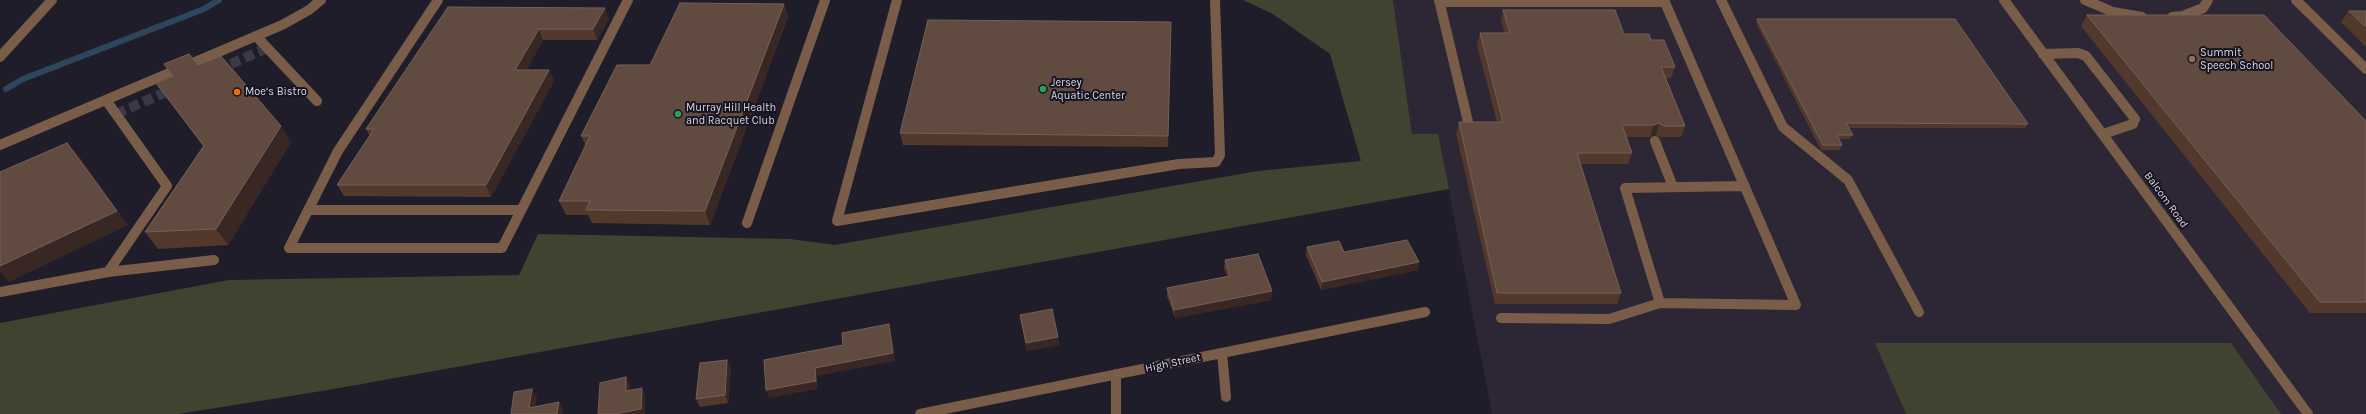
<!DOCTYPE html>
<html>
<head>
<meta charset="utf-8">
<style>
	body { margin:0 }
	canvas { display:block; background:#201d2b }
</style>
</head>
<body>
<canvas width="2366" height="414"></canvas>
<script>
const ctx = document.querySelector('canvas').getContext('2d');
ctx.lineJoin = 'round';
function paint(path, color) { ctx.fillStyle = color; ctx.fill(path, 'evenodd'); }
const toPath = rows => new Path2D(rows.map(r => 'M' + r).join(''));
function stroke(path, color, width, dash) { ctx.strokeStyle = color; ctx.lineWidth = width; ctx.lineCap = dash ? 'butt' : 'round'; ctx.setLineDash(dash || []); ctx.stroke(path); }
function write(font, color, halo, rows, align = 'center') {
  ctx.font = font + ' Karla,sans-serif'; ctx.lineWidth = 4; ctx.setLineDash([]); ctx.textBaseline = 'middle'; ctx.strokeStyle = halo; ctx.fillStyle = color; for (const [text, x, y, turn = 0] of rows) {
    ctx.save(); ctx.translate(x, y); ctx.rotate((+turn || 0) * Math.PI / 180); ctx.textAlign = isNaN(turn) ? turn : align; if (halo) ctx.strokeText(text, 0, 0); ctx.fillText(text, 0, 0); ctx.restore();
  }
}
paint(toPath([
	[1393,0,2366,0,2366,414,2281,414,2231,343,1876,343,1906,414,1492,414,1438,134,1412,134]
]), '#2d2735');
paint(toPath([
	[1243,0,1393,0,1412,134,1438,134,1449,189,328,390,178,414,0,414,0,323,229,280,519,275,538,234,790,239,835,245,1258,171,1361,161,1330,54,1273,14],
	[1875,343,2231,343,2281,414,1906,414]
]), '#40432f');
stroke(toPath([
	[6,89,23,79,204,9,219,0]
]), '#2d465c', 6);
stroke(toPath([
	[217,70,267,48],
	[116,114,175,88]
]), '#3c3946', 10, [10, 5]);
stroke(toPath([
	[438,0,338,151,289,248,502,248,628,0],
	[897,0,837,221,1179,164,1216,162,1220,155,1215,0],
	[1439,0,1469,126],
	[1721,0,1783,127,1848,180,1919,312],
	[2004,0,2308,414],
	[2085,0,2113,12,2142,17],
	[2296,0,2366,69],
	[1440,2,1665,2],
	[2172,17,2183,16,2203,8,2208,0],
	[256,36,317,101],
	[2043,54,2078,53,2086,56,2135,119,2133,124,2103,134],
	[0,57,52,0],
	[106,100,167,186,108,272],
	[1655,141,1673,187],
	[0,145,282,25,309,10,321,0],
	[308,210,521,210],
	[747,223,825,0],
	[0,292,108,272,214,260],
	[1660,303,1625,188,1745,186],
	[1501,318,1609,319,1660,303,1796,305,1664,0],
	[1222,353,1226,397],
	[1116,374,1116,414],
	[920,414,1425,312]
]), '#795d48', 10);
paint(toPath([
	[784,4,788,17,710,225,592,223,588,215,566,215,559,201,586,146,581,136,650,65],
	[448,7,609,19,597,40,543,40,526,70,549,70,554,81,491,197,344,196,337,185,370,136,366,129],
	[1503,10,1651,40,1675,67,1671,78,1666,78,1685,126,1681,137,1660,137,1656,135,1650,137,1626,137,1632,153,1628,164,1580,164,1621,293,1617,304,1495,304,1456,133,1459,122,1497,122,1477,45,1480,33,1505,33,1501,21],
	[2349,11,2366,11,2366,47,2341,22],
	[2087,15,2366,121,2366,313,2310,313,2081,26],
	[1757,19,2028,124,2025,128,1848,128,1853,135,1850,139,1839,139,1842,145,1840,150,1821,150,1756,23],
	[1171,33,1168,147,903,145,900,133],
	[164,64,198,65,291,142,228,245,158,249,145,232,203,146,156,83,173,76],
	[1307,247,1344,252,1418,270,1321,290,1306,255],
	[1225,260,1271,300,1175,318,1167,296,1167,288,1227,276,1224,268],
	[1020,315,1058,337,1059,345,1027,351],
	[731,368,728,403,700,407,696,399]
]), '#53392c');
paint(toPath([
	[784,4,788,17,710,225,705,211],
	[605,8,609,19,597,40,593,29],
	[1171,22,1171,33,1168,147,1168,136],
	[539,29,543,40,520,81,515,70],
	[549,70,554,81,491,197,486,185],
	[1659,123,1656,135,1650,137,1654,125],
	[281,126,291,142,228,245,216,229],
	[67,143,79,156,128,225,9,282,0,272,0,266],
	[1419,262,1418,270,1321,290,1322,282],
	[1272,291,1271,300,1175,318,1174,310],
	[889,324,891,332,895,361,817,376,818,389,769,398,766,390,815,368],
	[1058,337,1059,345,1027,351,1026,343],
	[727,360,731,368,728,403,725,395],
	[626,377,630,385,630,399,626,391],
	[642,388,645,396,645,414,615,414],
	[532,389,537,397,534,414,529,408],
	[559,402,563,410,563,414,557,414]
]), '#392723');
const building = toPath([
	[680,3,784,4,705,211,586,210,590,201,559,201,590,136,581,136,617,65,650,65,680,3],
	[448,7,605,8,593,29,539,29,515,70,549,70,486,185,337,185,374,129,366,129,448,7],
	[1503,10,1615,10,1624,34,1649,34,1651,40,1664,40,1675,67,1661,67,1685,126,1664,126,1659,123,1654,125,1622,125,1632,153,1577,153,1621,293,1497,293,1459,122,1503,122,1480,33,1510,33,1503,10],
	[2349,11,2366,11,2366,27,2349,11],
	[2087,15,2264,15,2366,121,2366,302,2320,302,2087,15],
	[1757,19,1955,19,2028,124,1846,123,1853,135,1837,135,1842,145,1823,145,1757,19],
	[928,20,1171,22,1168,136,900,133,928,20],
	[189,54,198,65,221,56,281,126,216,229,145,232,204,146,156,83,173,76,164,64,189,54],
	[67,143,117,211,0,266,0,172,67,143],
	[1407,240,1419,262,1322,282,1307,247,1339,241,1344,252,1407,240],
	[1258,254,1272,291,1174,310,1167,288,1230,276,1225,260,1258,254],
	[1052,309,1058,337,1026,343,1020,315,1052,309],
	[889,324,893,353,815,368,816,381,766,390,764,360,843,345,842,333,889,324],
	[727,360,725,395,696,399,700,363,727,360],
	[626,377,626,391,642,388,641,409,615,414,598,414,600,383,626,377],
	[532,389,529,408,559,402,557,414,511,414,514,392,532,389]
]);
paint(building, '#614a3f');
stroke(building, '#746058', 1);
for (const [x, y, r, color] of [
	[2192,59,4,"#8d6e63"],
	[1043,89,4,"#2e9e5b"],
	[237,92,4,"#e8710a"],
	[678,114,4,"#2e9e5b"]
]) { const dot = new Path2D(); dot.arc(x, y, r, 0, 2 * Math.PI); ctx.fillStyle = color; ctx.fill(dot); stroke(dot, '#171421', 1.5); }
write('11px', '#d8d6e0', '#171421', [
	["Summit",2200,53],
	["Speech School",2200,66],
	["Jersey",1051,83],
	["Aquatic Center",1051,96],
	["Moe‘s Bistro",245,92],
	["Murray Hill Health",686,108],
	["and Racquet Club",686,121]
], 'left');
write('11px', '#d8d6e0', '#171421', [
	["Balcom Road",2166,200,54],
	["High Street",1173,363,-12]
]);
</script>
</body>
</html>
